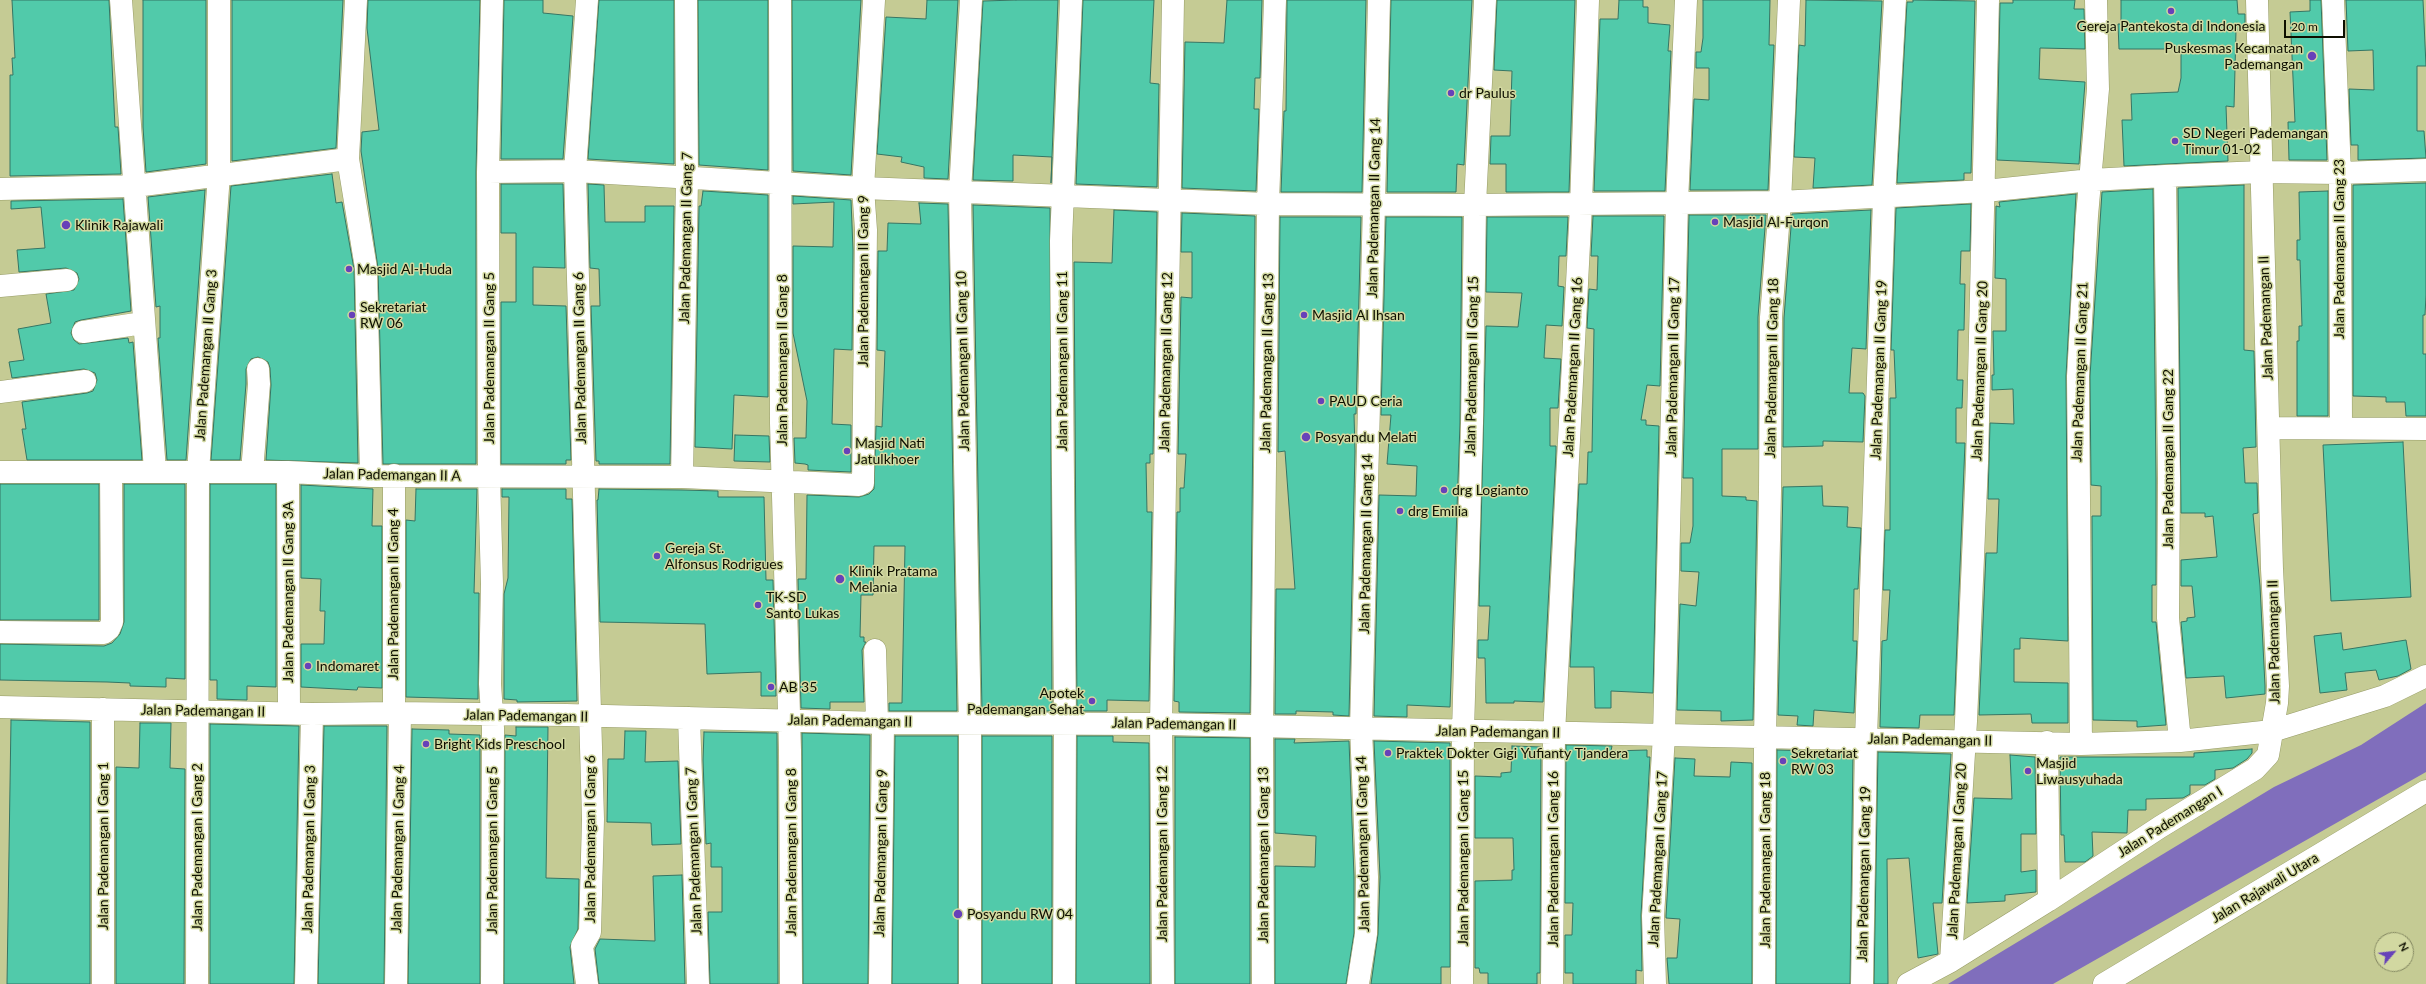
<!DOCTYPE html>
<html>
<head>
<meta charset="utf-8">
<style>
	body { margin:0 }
	#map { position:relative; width:2426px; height:984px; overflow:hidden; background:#c5cb94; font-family:Lato,sans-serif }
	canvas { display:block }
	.north { position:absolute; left:2374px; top:932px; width:40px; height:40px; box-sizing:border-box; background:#d2d8a1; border:1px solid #848861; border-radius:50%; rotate:62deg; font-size:11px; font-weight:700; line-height:16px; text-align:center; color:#0e0f00 }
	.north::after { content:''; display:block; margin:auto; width:14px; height:18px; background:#6741b9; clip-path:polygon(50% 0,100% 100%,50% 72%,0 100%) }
	.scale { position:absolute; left:2284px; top:20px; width:61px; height:18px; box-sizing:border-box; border:2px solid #0e0f00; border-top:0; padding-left:5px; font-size:12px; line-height:14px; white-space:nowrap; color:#0e0f00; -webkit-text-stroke:3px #d2d8a1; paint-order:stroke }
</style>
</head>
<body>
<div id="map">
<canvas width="2426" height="984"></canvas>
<div class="north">N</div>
<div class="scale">20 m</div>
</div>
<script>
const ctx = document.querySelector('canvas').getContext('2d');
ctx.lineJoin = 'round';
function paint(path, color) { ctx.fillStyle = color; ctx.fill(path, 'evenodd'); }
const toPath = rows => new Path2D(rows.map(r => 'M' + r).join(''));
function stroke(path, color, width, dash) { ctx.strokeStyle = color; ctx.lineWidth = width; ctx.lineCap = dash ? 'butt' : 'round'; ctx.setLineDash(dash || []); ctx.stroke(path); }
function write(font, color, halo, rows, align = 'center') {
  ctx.font = font + ' Lato,sans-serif'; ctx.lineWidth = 3; ctx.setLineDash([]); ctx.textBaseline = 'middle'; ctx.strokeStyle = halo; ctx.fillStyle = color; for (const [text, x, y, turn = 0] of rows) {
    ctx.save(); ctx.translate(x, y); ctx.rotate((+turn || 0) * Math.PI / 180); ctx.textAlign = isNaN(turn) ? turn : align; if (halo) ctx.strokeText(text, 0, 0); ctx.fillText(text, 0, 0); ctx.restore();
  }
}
paint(toPath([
	[2426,703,2426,772,2053,984,1948,984,2274,787,2361,745]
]), '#806ebc');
const building = toPath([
	[12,0,109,0,115,127,118,127,121,174,10,176,10,75,13,75,12,58,15,58,12,0],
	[143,0,206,0,206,164,146,172,143,127,143,0],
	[232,0,343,0,336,148,232,161,232,0],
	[368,0,480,0,476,172,476,464,383,464,378,268,361,151,362,132,379,130,367,28,368,0],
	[504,0,543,0,543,13,573,16,563,159,501,159,504,0],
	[599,0,674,0,674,164,588,159,599,0],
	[698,0,768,0,768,170,699,165,698,0],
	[792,0,861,0,851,175,793,171,792,0],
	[927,0,958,0,948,179,924,178,924,167,901,162,902,157,877,154,886,17,926,19,927,0],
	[1016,0,1058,0,1051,183,1052,157,1013,155,1013,181,973,180,983,1,1016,0],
	[1083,0,1154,0,1150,83,1159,84,1157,187,1076,184,1083,0],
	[1227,0,1262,0,1260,78,1255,78,1254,109,1259,109,1256,191,1182,188,1185,42,1224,43,1227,0],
	[1287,0,1366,0,1362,192,1281,192,1284,111,1286,111,1287,0],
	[1391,0,1472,0,1464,165,1457,164,1456,192,1387,192,1391,0],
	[1497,0,1575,0,1569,192,1506,192,1506,164,1490,164,1491,136,1510,136,1512,71,1494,70,1497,0],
	[1619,0,1643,0,1643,7,1648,7,1648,23,1670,25,1668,51,1671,51,1665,191,1594,191,1600,19,1618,19,1619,0],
	[1703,0,1770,0,1769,45,1774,45,1768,190,1690,190,1694,99,1709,100,1709,68,1696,68,1696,52,1701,52,1703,38,1703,0],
	[1806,0,1882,1,1872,185,1813,188,1815,158,1794,157,1799,45,1805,46,1806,0],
	[1913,0,1975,1,1971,173,1964,173,1964,180,1897,183,1907,2,1913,2,1913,0],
	[2013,0,2075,0,2074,9,2084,9,2085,49,2040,48,2039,79,2085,82,2079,164,1997,160,2000,3,2013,3,2013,0],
	[2121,0,2237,0,2238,14,2245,14,2245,30,2236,30,2234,107,2226,106,2228,161,2124,166,2122,120,2132,120,2131,94,2178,92,2181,78,2181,49,2119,49,2118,24,2121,24,2121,0],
	[2310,0,2321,0,2327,160,2289,160,2288,122,2295,122,2290,12,2310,11,2310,0],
	[2346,0,2423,0,2426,66,2417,66,2417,131,2424,131,2426,158,2358,160,2358,145,2351,145,2349,89,2374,90,2373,50,2348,51,2346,0],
	[332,174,336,203,342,202,354,269,358,463,266,460,271,385,270,368,268,362,258,357,251,359,246,369,246,384,240,460,211,460,231,186,332,174],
	[2426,183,2426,295,2425,315,2423,315,2423,354,2426,354,2426,416,2406,416,2405,402,2386,402,2386,397,2353,396,2353,185,2426,183],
	[501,184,563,184,565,268,533,267,533,305,566,306,571,460,566,460,566,464,501,464,501,302,516,302,516,233,501,233,501,184],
	[588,184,604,185,605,222,645,222,645,206,674,206,670,464,599,464,599,461,596,461,591,306,600,306,599,269,590,268,588,184],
	[2244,185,2244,350,2254,351,2256,447,2243,448,2245,483,2257,483,2258,513,2253,514,2260,586,2265,686,2265,694,2226,698,2224,676,2186,678,2181,622,2187,621,2187,618,2195,617,2192,586,2181,586,2181,560,2217,557,2213,516,2205,517,2205,513,2181,513,2178,188,2244,185],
	[2153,189,2156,479,2156,585,2152,585,2152,622,2156,622,2166,725,2137,727,2137,721,2093,720,2092,516,2101,516,2101,486,2091,485,2090,376,2102,192,2153,189],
	[205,190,186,460,167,460,158,338,160,338,160,306,156,307,148,197,205,190],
	[703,191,768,195,768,397,734,395,732,449,695,447,699,206,701,206,703,191],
	[2328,191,2328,416,2297,416,2297,341,2299,341,2299,326,2302,326,2300,260,2297,260,2297,240,2300,240,2299,192,2328,191],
	[2076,194,2066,376,2068,641,2020,638,2020,649,2014,649,2014,682,2068,683,2068,723,2032,723,2031,714,1979,715,1986,553,1997,553,1999,499,1988,499,1990,423,2014,424,2013,389,1992,390,1992,375,1994,375,1993,331,2006,331,2006,279,1995,278,1996,206,2000,207,1999,202,2076,194],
	[793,196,851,200,853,250,852,350,834,349,832,424,851,425,851,472,808,470,808,465,805,464,795,463,794,438,806,438,807,401,793,333,793,246,833,247,834,202,793,204,793,196],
	[123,199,131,311,81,320,75,322,71,333,74,340,79,344,128,338,129,343,133,342,142,460,27,460,22,429,26,429,22,402,87,393,93,391,97,380,95,373,84,369,12,378,9,362,24,360,18,329,51,323,46,294,74,290,79,279,77,273,66,268,19,272,17,250,45,248,41,207,11,209,11,201,123,199],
	[919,203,948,204,957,711,889,711,889,703,902,703,905,546,874,546,873,595,861,595,860,637,864,637,864,642,866,642,862,650,864,702,830,702,830,709,801,708,798,579,806,579,807,495,859,497,869,494,874,489,876,426,882,427,885,351,877,350,878,251,887,251,888,223,921,224,919,203],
	[1971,204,1970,251,1961,251,1960,284,1965,284,1964,330,1958,330,1957,380,1963,380,1962,408,1956,408,1956,443,1965,443,1954,715,1920,715,1919,728,1880,727,1882,641,1887,640,1890,590,1883,590,1885,530,1890,530,1890,398,1896,398,1894,350,1891,350,1896,208,1971,204],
	[973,205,1050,208,1052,711,982,711,973,205],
	[1114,210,1157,212,1153,454,1150,454,1150,463,1146,463,1147,512,1152,512,1149,701,1107,700,1107,711,1077,711,1074,262,1112,263,1114,210],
	[1871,210,1866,349,1852,348,1849,393,1863,393,1865,396,1863,442,1823,441,1823,446,1783,447,1784,318,1792,214,1871,210],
	[1182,213,1255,216,1250,713,1179,712,1179,702,1174,701,1177,512,1180,512,1180,488,1184,488,1186,454,1178,454,1181,297,1192,298,1192,252,1181,252,1182,213],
	[1689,215,1766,215,1758,317,1758,449,1722,449,1722,496,1746,497,1746,500,1757,501,1753,720,1721,721,1721,711,1677,710,1680,604,1696,606,1699,572,1681,571,1681,543,1690,543,1693,526,1693,478,1683,478,1689,215],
	[1593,216,1664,216,1660,386,1647,385,1641,420,1646,420,1646,425,1659,426,1653,693,1611,691,1611,708,1595,708,1594,667,1570,667,1579,484,1587,484,1588,452,1592,452,1594,329,1587,328,1589,289,1597,290,1598,256,1591,256,1593,216],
	[1280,217,1361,217,1356,414,1354,414,1355,451,1349,716,1333,715,1333,712,1296,711,1296,714,1275,714,1276,589,1295,589,1285,451,1278,452,1280,217],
	[1386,217,1462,217,1460,423,1450,707,1407,705,1407,717,1374,716,1379,495,1416,496,1417,466,1387,464,1391,415,1381,415,1386,217],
	[1487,217,1568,217,1566,256,1559,256,1558,286,1564,287,1562,326,1546,325,1544,358,1561,359,1558,408,1550,408,1550,446,1556,446,1556,452,1543,702,1514,701,1514,703,1486,703,1485,658,1478,658,1478,640,1488,640,1490,606,1479,606,1486,326,1518,327,1522,293,1486,292,1487,217],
	[735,435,769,436,770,462,734,461,735,435],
	[2403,442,2411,597,2331,601,2323,445,2403,442],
	[0,484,99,484,99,620,0,620,0,484],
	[124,484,185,484,185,679,166,678,166,687,130,686,130,683,107,682,0,680,0,644,104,646,112,643,120,634,124,622,124,484],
	[210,484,276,484,276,687,247,686,247,700,217,699,217,680,210,680,210,484],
	[301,485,373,489,372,526,382,526,382,688,358,687,357,690,301,687,301,644,324,644,325,611,320,611,321,579,301,578,301,485],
	[1822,486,1823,506,1848,507,1847,527,1861,528,1858,589,1854,589,1853,641,1857,641,1854,713,1814,710,1813,726,1797,725,1798,716,1778,715,1783,487,1822,486],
	[416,489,477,489,474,593,479,593,478,699,406,697,406,520,415,521,416,489],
	[502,489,566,489,566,499,572,499,577,701,517,702,517,700,504,699,504,594,508,578,509,497,502,497,502,489],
	[599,489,682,490,718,491,718,497,764,497,766,580,773,580,776,696,761,696,761,672,707,674,705,624,600,622,597,500,598,500,599,489],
	[2341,633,2343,650,2406,640,2411,669,2398,676,2379,680,2376,670,2345,673,2347,690,2320,693,2314,636,2341,633],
	[11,720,90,722,90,984,7,984,11,720],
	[140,723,171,723,170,768,185,769,184,984,116,984,116,767,139,768,140,723],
	[210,724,299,726,294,984,210,984,210,724],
	[324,726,387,726,384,984,318,984,324,726],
	[516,727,548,727,546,878,579,879,578,929,570,947,574,984,504,984,505,735,516,736,516,727],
	[412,729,449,730,449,734,480,735,480,984,408,984,412,729],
	[625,731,646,731,645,762,678,761,681,844,652,845,651,823,607,822,608,759,624,759,625,731],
	[704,732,777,733,778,984,710,984,708,912,722,912,722,867,711,867,711,843,706,844,703,760,704,732],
	[802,733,870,735,868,984,803,984,802,733],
	[895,736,958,736,958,984,892,984,895,736],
	[982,736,1052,736,1052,984,982,984,982,736],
	[1077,736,1113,736,1113,742,1149,743,1150,984,1076,984,1077,736],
	[1175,737,1250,738,1250,984,1175,984,1175,737],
	[1275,739,1295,739,1294,743,1349,741,1354,877,1354,933,1346,984,1275,984,1275,866,1315,867,1316,836,1275,833,1275,739],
	[1374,741,1450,743,1450,967,1441,967,1441,984,1371,984,1378,934,1380,877,1374,741],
	[1566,745,1612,746,1611,751,1647,750,1647,757,1650,757,1641,915,1642,971,1636,970,1636,984,1573,984,1573,973,1565,973,1565,935,1572,935,1573,903,1565,903,1566,745],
	[1512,746,1541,747,1540,973,1537,973,1537,984,1488,984,1488,973,1480,973,1479,968,1475,968,1475,881,1512,880,1512,870,1514,870,1513,838,1475,838,1475,776,1501,777,1501,773,1511,772,1512,746],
	[2252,749,2252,753,2247,759,2233,768,2215,770,2215,779,2205,785,2190,785,2190,794,2183,798,2146,799,2146,810,2128,810,2127,833,2092,832,2093,856,2085,862,2065,862,2064,835,2061,835,2060,757,2194,757,2194,753,2252,749],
	[1777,750,1853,752,1850,984,1776,984,1777,750],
	[1878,752,1951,754,1942,903,1933,903,1938,954,1918,958,1909,858,1887,859,1888,984,1874,984,1878,752],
	[2010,755,2035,757,2036,834,2021,834,2021,872,2036,870,2036,892,2005,895,2005,901,1967,903,1974,798,2012,799,2010,755],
	[1675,758,1695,759,1694,776,1730,777,1731,762,1752,763,1752,984,1669,984,1667,958,1677,958,1680,919,1666,918,1666,916,1675,758],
	[682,875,685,984,599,984,595,949,600,939,655,941,653,876,682,875]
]);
paint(building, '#51caaa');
stroke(building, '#357564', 1);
const minor = toPath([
	[121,0,155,471],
	[356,0,348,159,366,268,371,476],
	[587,0,575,171,593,819,590,932,582,946,587,984],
	[780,0,781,423,790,750,791,984],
	[2333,0,2340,173,2341,427],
	[488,172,575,171,863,188,1268,204,1475,205,1780,202,1985,191,2091,180,2165,176,2262,172,2340,173,2426,170],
	[2165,176,2169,479,2168,618,2180,741],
	[0,189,135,186,348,159],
	[0,286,67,280],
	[83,332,143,323],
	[0,392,85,381],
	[2269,428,2426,429],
	[0,472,288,472,371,476,682,477,859,485,863,483,866,230,863,188,874,0],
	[252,472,259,384,258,369],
	[288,472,289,713],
	[682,477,687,178,686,0],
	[0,632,104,633,109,629,112,622,111,472],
	[875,650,877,723],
	[0,707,312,714,394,713,566,715,883,723,1161,724,2081,744,2180,741,2272,731,2385,696,2426,676],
	[394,713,394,475],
	[689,718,698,984],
	[2047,742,2049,900],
	[2081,744,2078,376,2087,216,2098,89,2096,0],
	[1951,961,1966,721,1977,463,1988,0],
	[103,984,103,709],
	[197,984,198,472,219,174,219,0],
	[306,984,312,714],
	[396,984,400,713],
	[492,984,493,728,490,684,492,584,489,477,488,172,492,0],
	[880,984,883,723],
	[970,984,970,734,960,192,971,0],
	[1064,984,1065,722,1061,241,1071,0],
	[1163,984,1161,724,1173,0],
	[1263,984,1262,726,1268,204,1275,0],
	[1358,984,1366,934,1367,877,1361,728,1379,0],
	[1462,984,1463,731,1472,423,1475,205,1485,0],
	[1552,984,1554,734,1581,205,1588,0],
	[1655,984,1653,916,1664,735,1677,203,1686,0],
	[1764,984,1765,736,1770,491,1771,317,1780,202,1789,0],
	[1862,984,1866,739,1884,198,1895,0],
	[1908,984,1951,961,2049,900,2160,827,2255,769,2268,755,2277,703,2278,686,2272,569,2257,0],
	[2104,984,2426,791]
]);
stroke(minor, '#979c67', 23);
stroke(minor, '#fff', 22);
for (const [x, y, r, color] of [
	[2171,11,4,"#6741b9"],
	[2312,56,5,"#6741b9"],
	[1451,93,4,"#6741b9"],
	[2175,141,4,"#6741b9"],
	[1715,222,4,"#6741b9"],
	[66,225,5,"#6741b9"],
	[349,269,4,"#6741b9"],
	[352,315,4,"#6741b9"],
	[1304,315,4,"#6741b9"],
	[1321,401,4,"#6741b9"],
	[1306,437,5,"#6741b9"],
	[847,451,4,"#6741b9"],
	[1444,490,4,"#6741b9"],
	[1400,511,4,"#6741b9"],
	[657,556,4,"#6741b9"],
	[840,579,5,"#6741b9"],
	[758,605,4,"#6741b9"],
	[308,666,4,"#6741b9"],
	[771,687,4,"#6741b9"],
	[1092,701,4,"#6741b9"],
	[426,744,4,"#6741b9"],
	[1388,753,4,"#6741b9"],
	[1783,761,4,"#6741b9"],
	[2028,771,4,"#6741b9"],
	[958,914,5,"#6741b9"]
]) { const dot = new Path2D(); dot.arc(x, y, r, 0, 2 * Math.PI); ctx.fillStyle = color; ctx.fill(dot); stroke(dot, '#d2d8a1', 1.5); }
write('14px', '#0e0f00', '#d2d8a1', [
	["Gereja Pantekosta di Indonesia",2171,26,"center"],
	["Puskesmas Kecamatan",2303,48,"right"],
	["Pademangan",2303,64,"right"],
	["dr Paulus",1459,93],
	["SD Negeri Pademangan",2183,133],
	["Timur 01-02",2183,149],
	["Masjid Al-Furqon",1723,222],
	["Klinik Rajawali",75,225],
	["Masjid Al-Huda",357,269],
	["Sekretariat",360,307],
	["RW 06",360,323],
	["Masjid Al Ihsan",1312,315],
	["PAUD Ceria",1329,401],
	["Posyandu Melati",1315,437],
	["Masjid Nati",855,443],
	["Jatulkhoer",855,459],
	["drg Logianto",1452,490],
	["drg Emilia",1408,511],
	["Gereja St.",665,548],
	["Alfonsus Rodrigues",665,564],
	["Klinik Pratama",849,571],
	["Melania",849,587],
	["TK-SD",766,597],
	["Santo Lukas",766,613],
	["Indomaret",316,666],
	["AB 35",779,687],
	["Apotek",1084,693,"right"],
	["Pademangan Sehat",1084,709,"right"],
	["Bright Kids Preschool",434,744],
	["Praktek Dokter Gigi Yufianty Tjandera",1396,753],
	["Sekretariat",1791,753],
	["RW 03",1791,769],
	["Masjid",2036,763],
	["Liwausyuhada",2036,779],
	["Posyandu RW 04",967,914]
], 'left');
write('14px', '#0e0f00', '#d2d8a1', [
	["Jalan Pademangan II Gang 14",1374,208,-89],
	["Jalan Pademangan II Gang 7",686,238,-89],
	["Jalan Pademangan II Gang 23",2339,249,-90],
	["Jalan Pademangan II Gang 9",863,281,-90],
	["Jalan Pademangan II",2266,318,-92],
	["Jalan Pademangan II Gang 3",206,355,-86],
	["Jalan Pademangan II Gang 5",489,358,-90],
	["Jalan Pademangan II Gang 6",580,358,-91],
	["Jalan Pademangan II Gang 8",782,360,-90],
	["Jalan Pademangan II Gang 10",963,361,-91],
	["Jalan Pademangan II Gang 11",1062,361,-90],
	["Jalan Pademangan II Gang 12",1166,362,-89],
	["Jalan Pademangan II Gang 13",1267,363,-89],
	["Jalan Pademangan II Gang 15",1472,366,-89],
	["Jalan Pademangan II Gang 16",1573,367,-87],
	["Jalan Pademangan II Gang 17",1673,367,-89],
	["Jalan Pademangan II Gang 18",1772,368,-89],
	["Jalan Pademangan II Gang 19",1879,370,-88],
	["Jalan Pademangan II Gang 20",1980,371,-88],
	["Jalan Pademangan II Gang 21",2080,372,-88],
	["Jalan Pademangan II Gang 22",2168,459,-90],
	["Jalan Pademangan II A",392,475,1],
	["Jalan Pademangan II Gang 14",1366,544,-89],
	["Jalan Pademangan II Gang 3A",288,592,-90],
	["Jalan Pademangan II Gang 4",393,594,-90],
	["Jalan Pademangan II",2274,642,-91],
	["Jalan Pademangan II",203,711,1],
	["Jalan Pademangan II",526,716,1],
	["Jalan Pademangan II",850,721,1],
	["Jalan Pademangan II",1174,724,1],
	["Jalan Pademangan II",1498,732,1],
	["Jalan Pademangan II",1930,740,1],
	["Jalan Pademangan I",2170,822,-32],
	["Jalan Pademangan I Gang 6",590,839,-90],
	["Jalan Pademangan I Gang 14",1363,844,-91],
	["Jalan Pademangan I Gang 1",103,846,-90],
	["Jalan Pademangan I Gang 2",197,847,-90],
	["Jalan Pademangan I Gang 3",309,849,-89],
	["Jalan Pademangan I Gang 4",398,849,-89],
	["Jalan Pademangan I Gang 5",492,850,-90],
	["Jalan Pademangan I Gang 7",694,851,-92],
	["Jalan Pademangan I Gang 20",1957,851,-87],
	["Jalan Pademangan I Gang 8",791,852,-90],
	["Jalan Pademangan I Gang 9",881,853,-89],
	["Jalan Pademangan I Gang 12",1162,854,-90],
	["Jalan Pademangan I Gang 13",1263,855,-90],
	["Jalan Pademangan I Gang 15",1463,858,-90],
	["Jalan Pademangan I Gang 16",1553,859,-90],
	["Jalan Pademangan I Gang 17",1658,859,-87],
	["Jalan Pademangan I Gang 18",1765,860,-90],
	["Jalan Pademangan I Gang 19",1864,874,-89],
	["Jalan Rajawali Utara",2265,888,-31]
]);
</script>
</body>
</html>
